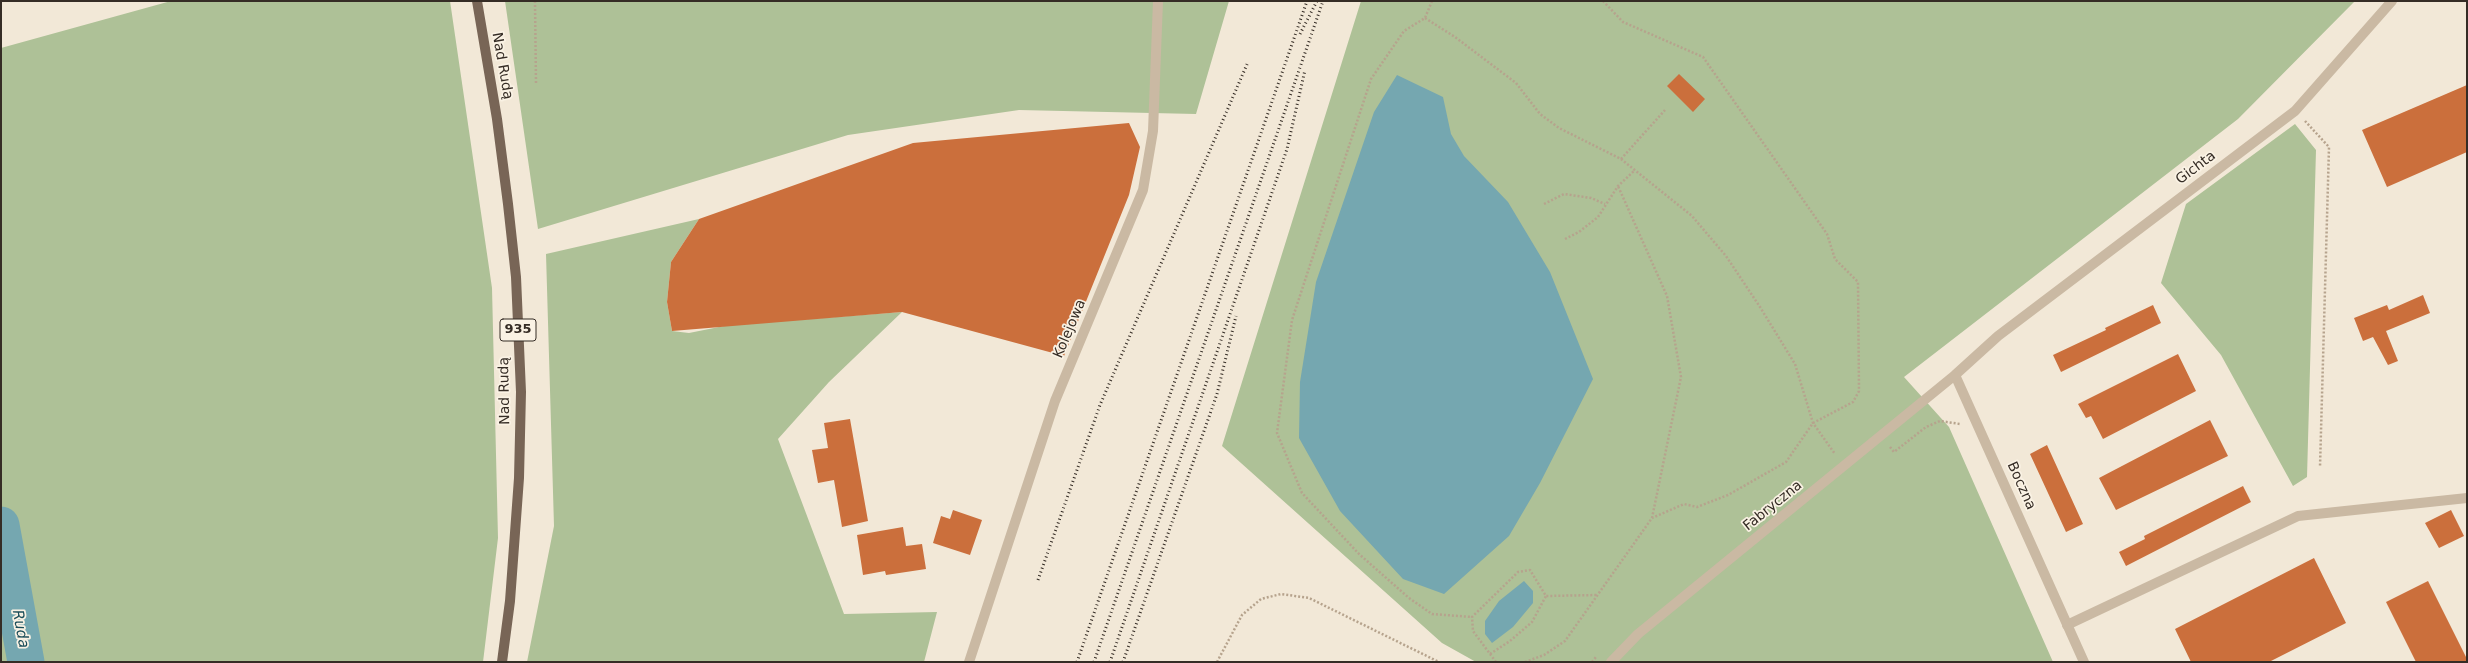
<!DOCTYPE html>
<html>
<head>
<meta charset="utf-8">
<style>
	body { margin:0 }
	#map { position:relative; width:2468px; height:663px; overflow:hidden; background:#f2e8d7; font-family:"DejaVu Sans",sans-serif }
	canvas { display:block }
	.frame { position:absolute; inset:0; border:2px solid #352c25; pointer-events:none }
</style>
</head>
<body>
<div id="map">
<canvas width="2468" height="663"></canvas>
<div class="frame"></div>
</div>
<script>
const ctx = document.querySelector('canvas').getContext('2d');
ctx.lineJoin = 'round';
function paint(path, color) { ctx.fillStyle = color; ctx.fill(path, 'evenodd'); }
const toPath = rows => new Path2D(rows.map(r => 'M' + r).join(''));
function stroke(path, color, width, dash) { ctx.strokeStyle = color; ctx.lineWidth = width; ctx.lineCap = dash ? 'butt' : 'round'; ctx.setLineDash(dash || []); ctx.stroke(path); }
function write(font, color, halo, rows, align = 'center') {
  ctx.font = font + ' "DejaVu Sans",sans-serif'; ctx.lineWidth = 3.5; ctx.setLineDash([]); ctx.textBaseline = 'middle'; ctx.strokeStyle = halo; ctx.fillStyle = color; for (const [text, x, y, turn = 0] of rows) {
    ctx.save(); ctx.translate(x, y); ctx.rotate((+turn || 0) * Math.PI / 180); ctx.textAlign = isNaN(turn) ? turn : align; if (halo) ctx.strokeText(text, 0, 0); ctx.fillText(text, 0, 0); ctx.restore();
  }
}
paint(toPath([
	[171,1,450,1,492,288,498,538,483,662,1,662,1,48],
	[505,1,1229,1,1196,114,1019,110,848,135,538,229],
	[1361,1,2355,1,2238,119,1904,377,1949,427,2053,662,1476,662,1442,643,1222,446],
	[2295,124,2316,150,2307,477,2293,486,2221,355,2161,283,2186,204],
	[699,219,671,262,667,302,672,331,689,333,729,325,902,312,829,382,778,439,844,614,937,612,924,662,527,662,554,526,546,254]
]), '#aec197');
paint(toPath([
	[1397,75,1443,97,1451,134,1464,156,1508,202,1550,272,1593,379,1540,483,1509,536,1444,594,1403,579,1340,511,1299,438,1300,382,1316,282,1374,112],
	[1524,581,1533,591,1533,603,1513,627,1492,643,1485,634,1485,621,1499,601]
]), '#75a7b0');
stroke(toPath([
	[1,525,26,662]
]), '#75a7b0', 37);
paint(toPath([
	[1679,74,1705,99,1693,112,1667,86],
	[2467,85,2467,152,2387,187,2362,130],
	[1129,123,1140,147,1129,195,1064,356,902,312,672,331,667,302,671,262,699,219,913,143],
	[2423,295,2430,313,2386,331,2398,361,2388,365,2373,337,2363,341,2354,318,2387,305,2389,310],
	[2153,305,2161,323,2061,372,2053,355,2106,330,2105,328],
	[2178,354,2196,391,2103,439,2091,416,2086,418,2078,404],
	[850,419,868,521,842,527,834,480,818,483,812,450,828,448,824,423],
	[2210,420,2228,456,2116,510,2099,478],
	[2047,445,2083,524,2066,532,2030,454],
	[2243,486,2251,502,2126,566,2119,552,2145,539,2144,536],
	[953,510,982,520,970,555,933,543,941,516,950,519],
	[2451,510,2464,536,2439,548,2425,523],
	[903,527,906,546,922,544,926,569,886,575,885,571,863,575,857,535],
	[2314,558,2346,623,2269,662,2191,662,2175,629],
	[2428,581,2467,659,2467,662,2416,662,2386,602]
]), '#cb6f3c');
stroke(toPath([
	[535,1,536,83],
	[1432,1,1425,18,1404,31,1371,79,1292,320,1277,433,1302,493,1359,554,1409,598,1432,614,1472,617],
	[1603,1,1623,22,1703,57,1827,234,1835,259,1858,282,1859,391,1853,402,1813,423,1786,462,1728,495,1697,507,1684,504,1652,518],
	[1425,18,1455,37,1516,83,1540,114,1559,128,1621,159,1692,216,1726,256,1760,307,1795,364,1813,423,1835,454],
	[2305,121,2329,147,2320,467],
	[1621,159,1665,110],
	[1544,204,1564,194,1591,198,1605,204],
	[1565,239,1579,232,1598,217,1618,186,1635,170],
	[1890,447,1894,452,1926,427,1940,421,1960,424],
	[1490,654,1510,641,1532,622,1546,596],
	[1217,662,1242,615,1261,599,1281,594,1309,598,1439,662],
	[1496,662,1473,631,1472,617,1518,572,1530,570,1546,596,1598,595],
	[1525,662,1544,655,1565,641,1652,518,1681,377,1667,296,1618,186],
	[1592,662,1596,657]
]), '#b6a38d', 2.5, [2, 2]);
stroke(toPath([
	[2067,625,2298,516,2467,498]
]), '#cab9a3', 10);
stroke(toPath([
	[969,662,1055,401,1143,190,1153,131,1158,1],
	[1611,662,1638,634,1955,375],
	[2084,662,1955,375,1998,336,2295,111,2392,1]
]), '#cab9a3', 10);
stroke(toPath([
	[477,1,497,119,508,204,516,277,521,392,519,478,510,601,502,662]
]), '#786556', 10);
stroke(toPath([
	[1300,34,1317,1],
	[1038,580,1100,405,1248,62],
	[1077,662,1307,1],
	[1094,662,1323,1],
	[1110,662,1287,149,1305,70],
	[1123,662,1217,394,1236,316]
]), '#352c25', 3, [1, 3]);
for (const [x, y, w] of [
	[518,330,36]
]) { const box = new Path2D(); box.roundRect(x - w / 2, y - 11, w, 22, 3); ctx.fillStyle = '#faf2e4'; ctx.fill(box); stroke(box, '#352c25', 1); }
write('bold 13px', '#352c25', null, [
	["935",518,330]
]);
write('14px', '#352c25', '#faf2e4', [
	["Nad Rudą",502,66,80],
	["Gichta",2196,168,-37],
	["Kolejowa",1070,329,-67],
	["Nad Rudą",505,391,-91],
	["Boczna",2021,486,66],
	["Fabryczna",1773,506,-39]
]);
write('italic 15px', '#1a4c58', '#faf2e4', [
	["Ruda",20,629,80]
]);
</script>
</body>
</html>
